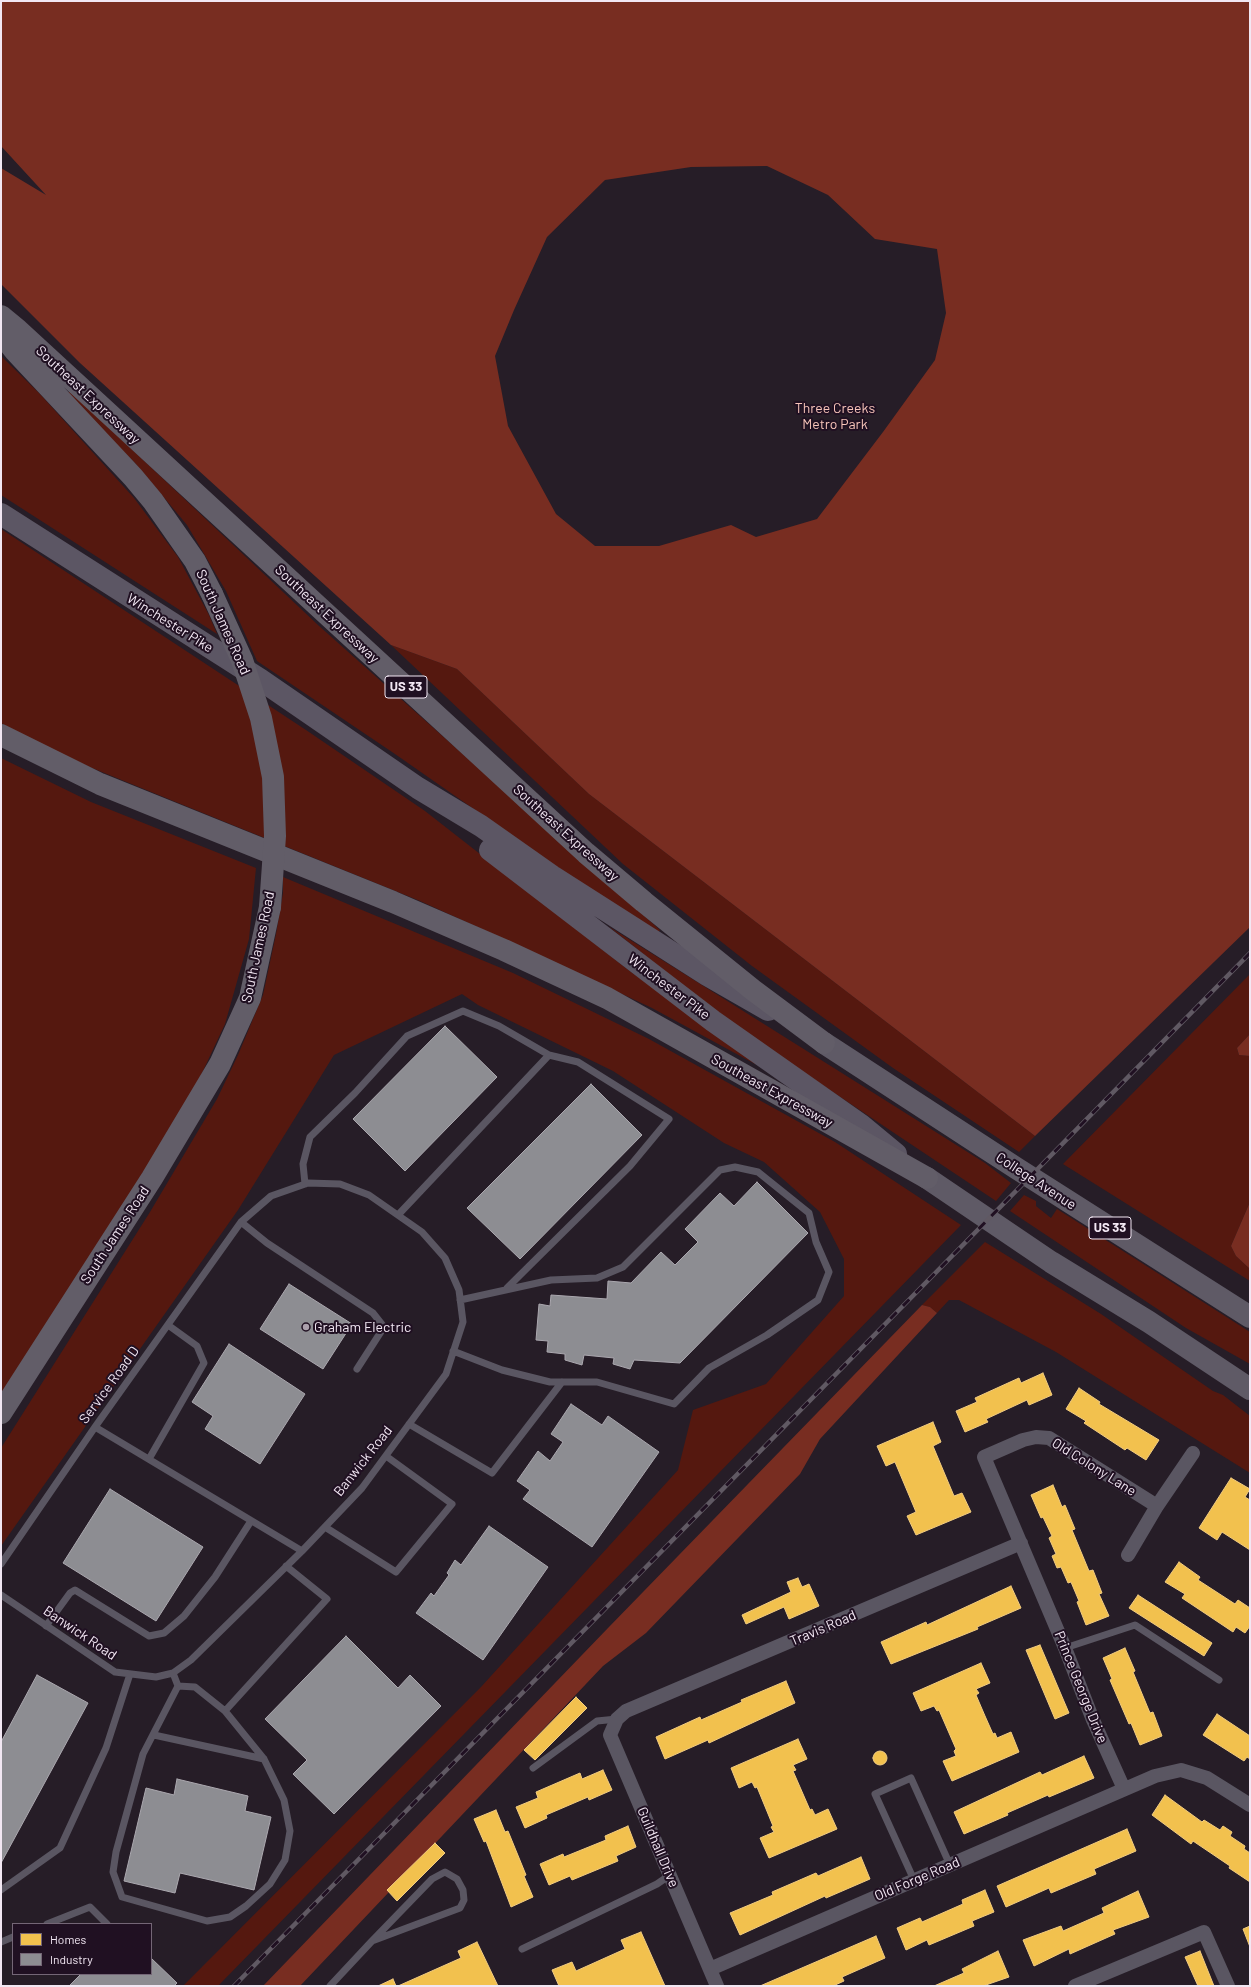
<!DOCTYPE html>
<html>
<head>
<meta charset="utf-8">
<style>
	body { margin:0 }
	#map { position:relative; width:1251px; height:1987px; overflow:hidden; background:#261d27; font-family:Barlow,sans-serif }
	canvas { display:block }
	.frame { position:absolute; inset:0; border:2px solid #f2e7f3; pointer-events:none }
	.legend { position:absolute; left:12px; top:1923px; width:140px; height:52px; box-sizing:border-box; background:#201022; border:1px solid #746676; margin:0; padding:5px 7px; list-style:none; font-size:12px; color:#f2e7f3 }
	.legend li { display:flex; align-items:center; gap:8px; height:20px }
	.legend b { width:20px; border:1px solid #746676 }
</style>
</head>
<body>
<div id="map">
<canvas width="1251" height="1987"></canvas>
<div class="frame"></div>
<ul class="legend">
<li><b style="height:11px;background:#f2c14e"></b>Homes</li>
<li><b style="height:11px;background:#8d8d92"></b>Industry</li>
</ul>
</div>
<script>
const ctx = document.querySelector('canvas').getContext('2d');
ctx.lineJoin = 'round';
function paint(path, color) { ctx.fillStyle = color; ctx.fill(path, 'evenodd'); }
const toPath = rows => new Path2D(rows.map(r => 'M' + r).join(''));
function stroke(path, color, width, dash) { ctx.strokeStyle = color; ctx.lineWidth = width; ctx.lineCap = dash ? 'butt' : 'round'; ctx.setLineDash(dash || []); ctx.stroke(path); }
function write(font, color, halo, rows, align = 'center') {
  ctx.font = font + ' Barlow,sans-serif'; ctx.lineWidth = 4; ctx.setLineDash([]); ctx.textBaseline = 'middle'; ctx.strokeStyle = halo; ctx.fillStyle = color; for (const [text, x, y, turn = 0] of rows) {
    ctx.save(); ctx.translate(x, y); ctx.rotate((+turn || 0) * Math.PI / 180); ctx.textAlign = isNaN(turn) ? turn : align; if (halo) ctx.strokeText(text, 0, 0); ctx.fillText(text, 0, 0); ctx.restore();
  }
}
paint(toPath([
	[1,356,39,393,134,498,178,557,209,615,217,634,1,495],
	[70,391,318,625,660,930,658,933,557,867,395,754,257,661,226,591,187,525,135,463,66,395],
	[1,529,306,730,425,811,631,972,758,1060,755,1064,652,1008,526,949,420,901,60,755,1,723],
	[391,645,457,669,589,794,1035,1136,1019,1152,893,1068,752,966,623,864],
	[1,758,91,802,256,868,249,939,225,1024,202,1073,172,1131,1,1394],
	[283,877,513,973,649,1039,835,1142,961,1225,218,1986,183,1986,481,1687,678,1470,693,1410,766,1384,844,1296,844,1259,820,1212,764,1162,724,1143,613,1071,478,1005,462,994,334,1055,238,1210,1,1546,1,1448,150,1212,217,1099,238,1055,263,995,276,934,283,893],
	[608,926,985,1163,1011,1183,996,1201,737,1028],
	[1250,974,1250,1034,1237,1048,1239,1055,1250,1056,1250,1202,1231,1246,1236,1256,1250,1269,1250,1281,1063,1164],
	[1024,1195,1036,1201,1036,1206,1051,1218,1057,1209,1250,1332,1250,1364,1186,1328,1010,1211],
	[985,1242,1101,1314,1213,1391,1223,1395,1250,1416,1250,1473,1056,1352,959,1300,949,1300,937,1313,930,1307,922,1305]
]), '#55180f');
paint(toPath([
	[1,1,1250,1,1250,927,1035,1136,589,794,457,669,391,645,80,363,1,284,1,168,46,195,1,146],
	[767,166,828,195,875,239,937,249,946,313,935,360,883,432,817,519,756,537,731,525,659,546,595,546,556,514,508,426,495,356,514,310,547,237,605,180,691,167],
	[1250,1034,1250,1056,1239,1055,1237,1048],
	[1250,1202,1250,1269,1236,1256,1231,1246],
	[922,1305,930,1307,937,1313,820,1439,800,1474,646,1633,603,1666,300,1986,263,1986,608,1628]
]), '#782d21');
const homes = toPath([
	[1043,1373,1052,1395,1029,1405,1027,1400,986,1419,988,1422,965,1432,956,1411,977,1402,975,1398,1019,1378,1021,1383,1043,1373],
	[1079,1388,1100,1402,1099,1404,1159,1440,1146,1460,1127,1448,1125,1450,1084,1423,1086,1421,1066,1409,1079,1388],
	[933,1422,941,1442,933,1446,954,1496,962,1493,971,1512,916,1535,907,1516,916,1512,895,1462,886,1466,877,1446,933,1422],
	[1231,1478,1250,1489,1245,1497,1250,1500,1250,1550,1222,1532,1217,1540,1199,1528,1231,1478],
	[1053,1485,1062,1507,1065,1505,1075,1529,1072,1530,1089,1571,1093,1570,1102,1593,1099,1594,1109,1616,1086,1625,1077,1602,1079,1601,1071,1582,1068,1583,1061,1567,1057,1568,1052,1556,1056,1554,1049,1538,1052,1536,1043,1517,1041,1518,1031,1495,1053,1485],
	[1179,1562,1200,1577,1198,1580,1235,1604,1238,1600,1250,1608,1250,1626,1245,1633,1236,1627,1233,1632,1182,1598,1185,1594,1165,1582,1179,1562],
	[798,1578,802,1587,809,1584,819,1606,789,1619,784,1607,746,1624,742,1615,791,1592,787,1582,798,1578],
	[1011,1586,1021,1608,977,1627,978,1629,891,1664,881,1642,926,1622,927,1625,1011,1586],
	[1138,1595,1212,1643,1204,1656,1129,1608,1138,1595],
	[1040,1645,1069,1713,1055,1719,1026,1650,1040,1645],
	[1125,1648,1135,1671,1133,1672,1150,1713,1153,1712,1162,1736,1140,1745,1131,1723,1129,1724,1110,1680,1112,1679,1103,1658,1125,1648],
	[981,1663,990,1683,976,1689,979,1693,976,1695,985,1716,993,1734,995,1733,997,1738,1011,1732,1019,1752,952,1781,943,1761,956,1756,954,1751,956,1749,939,1710,937,1711,934,1706,921,1711,913,1693,981,1663],
	[786,1681,795,1703,709,1743,708,1740,665,1759,656,1737,700,1717,701,1720,742,1702,741,1700,786,1681],
	[576,1697,587,1708,535,1760,524,1750,576,1697],
	[1217,1714,1250,1736,1250,1759,1247,1757,1244,1761,1203,1735,1217,1714],
	[798,1739,807,1759,793,1765,796,1770,793,1771,810,1810,812,1809,815,1815,828,1809,837,1829,769,1858,760,1838,774,1832,771,1827,773,1826,757,1787,755,1788,752,1782,739,1788,731,1768,798,1739],
	'873 1758a7 7 0 1 1 14 0a7 7 0 1 1-14 0Z',
	[1084,1756,1094,1778,1049,1797,1048,1795,1007,1813,1008,1815,964,1834,954,1812,1040,1772,1042,1775,1084,1756],
	[603,1770,612,1790,589,1800,588,1797,546,1815,547,1818,525,1828,516,1807,538,1798,536,1792,580,1773,582,1779,603,1770],
	[1165,1795,1202,1822,1204,1820,1220,1830,1223,1826,1232,1832,1230,1836,1245,1846,1244,1849,1250,1853,1250,1882,1229,1868,1230,1866,1193,1841,1191,1844,1152,1815,1165,1795],
	[496,1810,505,1832,508,1831,526,1875,524,1876,533,1897,511,1907,486,1841,484,1842,474,1819,496,1810],
	[628,1826,636,1847,616,1856,618,1861,572,1880,570,1876,549,1885,540,1864,563,1854,564,1857,606,1840,605,1836,628,1826],
	[1127,1829,1136,1851,1094,1869,1096,1874,1051,1893,1049,1888,1006,1907,997,1886,1127,1829],
	[435,1843,445,1853,397,1901,387,1890,435,1843],
	[861,1857,870,1879,826,1898,825,1896,740,1935,730,1913,773,1895,772,1892,816,1873,818,1876,861,1857],
	[985,1890,994,1912,972,1921,974,1926,929,1945,927,1940,906,1950,897,1928,920,1918,922,1922,963,1904,962,1900,985,1890],
	[1138,1891,1149,1917,1113,1930,1115,1934,1070,1954,1069,1949,1034,1966,1023,1940,1061,1926,1063,1931,1104,1913,1102,1908,1138,1891],
	[1250,1926,1250,1947,1243,1929,1250,1926],
	[641,1932,665,1986,559,1986,552,1970,572,1962,576,1971,625,1949,621,1940,641,1932],
	[876,1936,885,1958,842,1977,844,1981,833,1986,760,1986,876,1936],
	[477,1942,498,1986,398,1986,461,1958,458,1951,477,1942],
	[998,1951,1009,1977,983,1986,934,1986,964,1973,962,1969,998,1951],
	[1200,1951,1214,1986,1198,1986,1185,1957,1200,1951],
	[393,1979,396,1986,378,1986,393,1979]
]);
paint(homes, '#f2c14e');
stroke(homes, '#f2cc80', 1);
const industry = toPath([
	[445,1026,497,1077,405,1171,353,1119,445,1026],
	[591,1084,642,1135,520,1259,467,1208,591,1084],
	[757,1182,808,1233,680,1363,634,1360,630,1369,613,1364,614,1358,584,1355,582,1365,565,1360,565,1354,547,1352,548,1341,536,1340,539,1304,550,1306,551,1295,607,1299,608,1281,631,1283,661,1252,675,1265,698,1242,685,1229,720,1193,734,1206,757,1182],
	[289,1284,352,1324,323,1369,260,1329,289,1284],
	[229,1344,305,1394,260,1464,205,1429,213,1416,192,1402,229,1344],
	[571,1404,602,1425,608,1416,659,1452,592,1547,523,1499,530,1490,517,1481,538,1451,550,1461,563,1442,551,1434,571,1404],
	[110,1489,203,1547,156,1621,63,1563,110,1489],
	[489,1526,548,1567,483,1660,416,1613,431,1593,434,1596,449,1575,447,1573,455,1560,461,1565,489,1526],
	[346,1636,398,1688,410,1675,441,1706,334,1814,293,1774,307,1760,265,1719,346,1636],
	[37,1675,88,1703,1,1863,1,1742,37,1675],
	[177,1779,248,1796,245,1811,271,1817,254,1890,180,1873,175,1893,124,1881,146,1788,174,1795,177,1779],
	[151,1958,177,1983,174,1986,69,1986,81,1974,151,1974,151,1958]
]);
paint(industry, '#8d8d92');
stroke(industry, '#aba8af', 1);
stroke(toPath([
	[305,1184,303,1164,310,1137,355,1093,407,1036,463,1011,499,1026,549,1055,398,1215],
	[241,1222,267,1243,373,1313,384,1327,357,1369],
	[507,1288,630,1166,669,1119,578,1062,549,1055],
	[453,1351,502,1370,550,1382,597,1382,674,1404,709,1368,767,1335,818,1300,829,1272,816,1242,809,1213,758,1172,735,1167,720,1170,623,1267,597,1278,551,1280,460,1300],
	[409,1424,492,1473,562,1382],
	[95,1427,302,1551],
	[149,1459,204,1363,197,1346,168,1325],
	[325,1527,396,1572,452,1504,386,1456],
	[1,1564,95,1427,241,1222,271,1196,308,1183,340,1184,369,1195,422,1232,445,1258,459,1290,463,1322,446,1374,362,1488,302,1551,191,1660,173,1673,156,1677,115,1672,1,1595],
	[46,1626,70,1593,75,1590,149,1636,164,1633,184,1616,215,1577,251,1521],
	[1065,1648,1135,1625,1219,1680],
	[173,1673,178,1686,143,1754,116,1852,113,1872,122,1897,207,1921,230,1917,246,1906,270,1884,285,1860,290,1831,284,1800,264,1759,225,1711,195,1687,178,1686],
	[225,1711,327,1599,286,1566],
	[154,1735,264,1759],
	[533,1768,597,1721,617,1719],
	[914,1880,875,1794,911,1778,950,1865],
	[1,1890,60,1848,106,1748,130,1674],
	[47,1924,90,1907,107,1924],
	[1,1942,13,1937],
	[522,1949,657,1884,670,1875],
	[330,1986,372,1941,460,1908,464,1900,463,1890,457,1879,445,1872,432,1879,372,1941]
]), '#5a5662', 7);
stroke(toPath([
	[1128,1555,1157,1506],
	[1124,1789,1093,1720,1065,1648,984,1457,1023,1440,1036,1437,1049,1438,1157,1506,1193,1453],
	[710,1969,1155,1776,1181,1770,1207,1778,1250,1805],
	[717,1986,610,1735,617,1719,626,1711,1021,1543],
	[1075,1986,1204,1932,1228,1986]
]), '#5a5662', 14);
stroke(toPath([
	[1,514,261,680,418,788,481,826,552,876,707,975,768,1010],
	[490,850,713,1021,861,1125,896,1154]
]), '#5c5664', 22);
stroke(toPath([
	[824,1043,1016,1168,1250,1317],
	[927,1178,1051,1262,1149,1322,1250,1389]
]), '#5f5a66', 22);
stroke(toPath([
	[1,316,18,330,586,853,644,902,753,990,824,1043],
	[1,333,15,351,133,477,153,501,195,561,212,594],
	[1,735,100,784,393,902,504,950,607,998,927,1178],
	[1,1413,152,1178,220,1064,250,998,270,907]
]), '#625d68', 22);
const rail = toPath([
	[234,1986,1250,953]
]);
stroke(rail, '#605963', 4.5);
stroke(rail, '#201022', 3, [9]);
stroke(toPath([
	[212,594,242,660,261,718,273,777,275,836,270,907]
]), '#625d68', 22);
for (const [x, y, r, color] of [
	[306,1327,4,"#aba0ac"]
]) { const dot = new Path2D(); dot.arc(x, y, r, 0, 2 * Math.PI); ctx.fillStyle = color; ctx.fill(dot); stroke(dot, '#201022', 1.5); }
for (const [x, y, w] of [
	[406,687,42],
	[1110,1228,42]
]) { const box = new Path2D(); box.roundRect(x - w / 2, y - 11, w, 22, 3); ctx.fillStyle = '#201022'; ctx.fill(box); stroke(box, '#f2e7f3', 1); }
write('bold 13px', '#f2e7f3', null, [
	["US 33",406,687],
	["US 33",1110,1228]
]);
write('14px', '#f2e7f3', '#201022', [
	["Southeast Expressway",88,395,43],
	["Southeast Expressway",327,614,43],
	["South James Road",223,622,66],
	["Winchester Pike",170,623,32],
	["Southeast Expressway",566,833,42],
	["South James Road",258,947,-78],
	["Winchester Pike",669,987,37],
	["Southeast Expressway",772,1091,29],
	["College Avenue",1036,1181,33],
	["South James Road",115,1235,-57],
	["Service Road D",109,1385,-54],
	["Banwick Road",363,1461,-52],
	["Old Colony Lane",1094,1467,32],
	["Travis Road",823,1628,-23],
	["Banwick Road",80,1633,34],
	["Prince George Drive",1081,1687,68],
	["Guildhall Drive",658,1847,67],
	["Old Forge Road",917,1879,-23]
]);
write('14px', '#f8c5ba', '#201022', [
	["Three Creeks",835,408],
	["Metro Park",835,424]
]);
write('14px', '#f2e7f3', '#201022', [
	["Graham Electric",314,1327]
], 'left');
</script>
</body>
</html>
